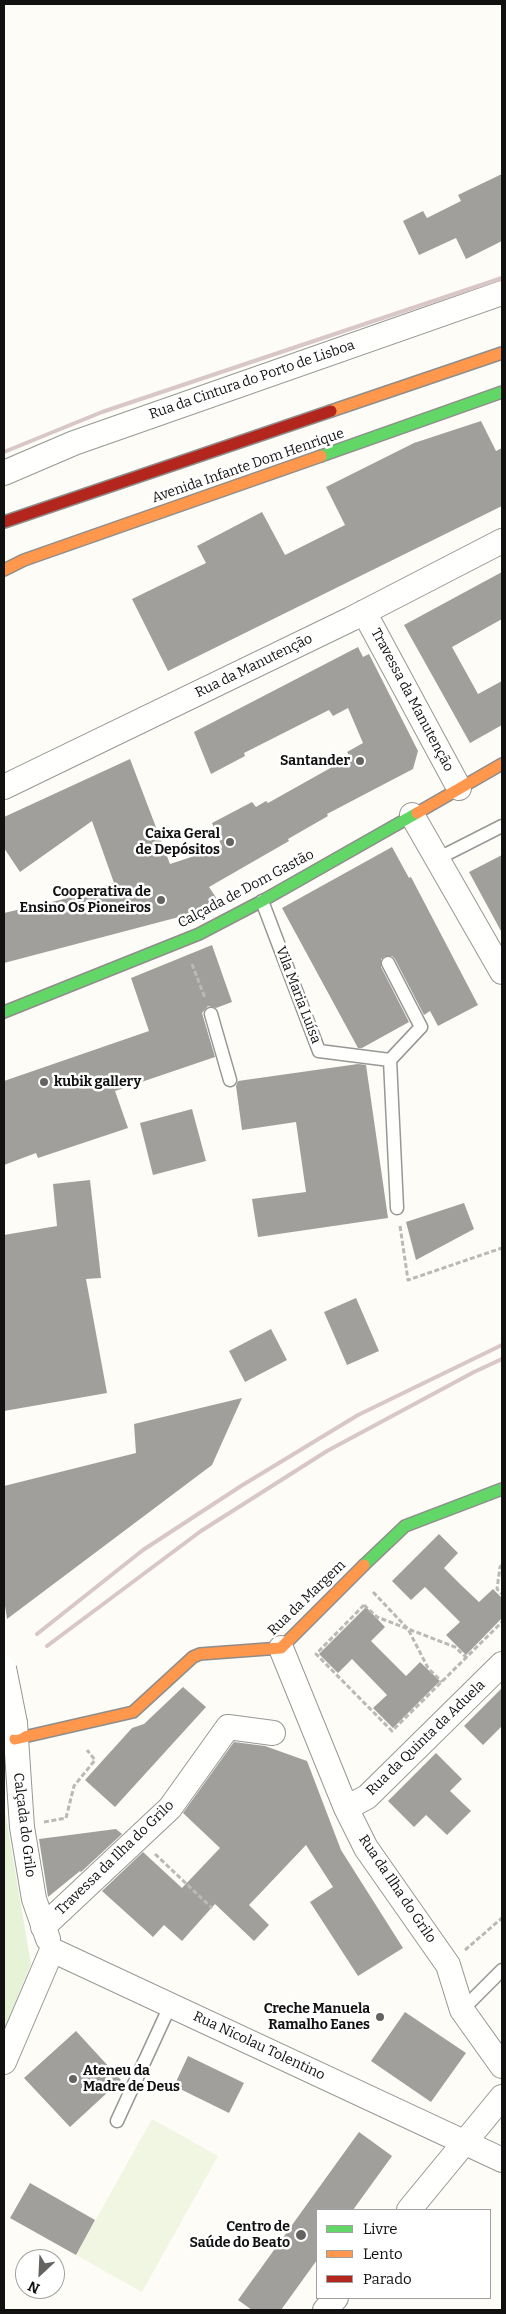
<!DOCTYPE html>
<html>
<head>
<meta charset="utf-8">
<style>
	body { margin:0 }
	#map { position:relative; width:506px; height:2314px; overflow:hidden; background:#fdfcf7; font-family:Bitter,serif }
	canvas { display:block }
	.frame { position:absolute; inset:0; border:5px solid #111; pointer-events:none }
	.legend { position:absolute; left:316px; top:2209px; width:175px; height:90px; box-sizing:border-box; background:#fff; border:1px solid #a0a0a0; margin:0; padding:6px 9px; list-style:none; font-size:15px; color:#111 }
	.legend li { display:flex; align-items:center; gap:10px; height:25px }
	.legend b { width:25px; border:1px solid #a0a0a0 }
	.north { position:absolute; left:15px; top:2249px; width:50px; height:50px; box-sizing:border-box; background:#fff; border:1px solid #a0a0a0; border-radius:50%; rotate:205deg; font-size:14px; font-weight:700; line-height:20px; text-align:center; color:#111 }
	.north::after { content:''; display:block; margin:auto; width:18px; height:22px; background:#646362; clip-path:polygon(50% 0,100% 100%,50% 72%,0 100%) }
</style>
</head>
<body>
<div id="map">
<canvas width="506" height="2314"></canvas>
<div class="frame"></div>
<ul class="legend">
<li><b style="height:6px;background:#63d668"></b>Livre</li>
<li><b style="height:6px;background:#ff974d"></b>Lento</li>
<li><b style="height:6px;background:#b3261e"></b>Parado</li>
</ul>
<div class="north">N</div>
</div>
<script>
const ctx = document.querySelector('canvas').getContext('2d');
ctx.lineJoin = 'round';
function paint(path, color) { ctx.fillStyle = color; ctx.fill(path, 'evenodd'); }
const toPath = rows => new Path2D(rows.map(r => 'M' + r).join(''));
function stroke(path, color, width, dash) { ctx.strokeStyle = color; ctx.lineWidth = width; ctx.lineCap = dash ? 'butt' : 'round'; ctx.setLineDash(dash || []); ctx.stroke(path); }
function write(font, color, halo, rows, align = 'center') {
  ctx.font = font + ' Bitter,serif'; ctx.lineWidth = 5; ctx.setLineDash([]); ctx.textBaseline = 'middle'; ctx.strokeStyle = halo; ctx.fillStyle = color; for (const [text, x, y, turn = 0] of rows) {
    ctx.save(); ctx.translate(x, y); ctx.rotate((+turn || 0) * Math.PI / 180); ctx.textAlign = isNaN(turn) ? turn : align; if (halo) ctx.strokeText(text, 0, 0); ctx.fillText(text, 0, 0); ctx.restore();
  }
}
paint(toPath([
	[4,1806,31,1964,4,2030]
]), '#e7f3d7');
paint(toPath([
	[152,2119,218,2156,142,2292,76,2255]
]), '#f0f6e1');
paint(toPath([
	[502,174,502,241,466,259,456,238,419,255,403,221,423,211,427,218,461,201,458,195],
	[481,421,496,451,502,448,502,506,168,671,132,599,206,563,197,546,262,512,285,555,345,525,326,487,414,443],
	[502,572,502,619,452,647,478,694,502,681,502,725,470,743,404,625],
	[358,647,363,657,369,654,418,751,413,769,327,814,328,816,288,839,289,841,209,887,221,905,192,920,182,924,179,917,4,963,4,913,60,900,114,883,92,821,20,872,4,848,4,817,130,759,170,864,222,847,212,823,252,802,256,807,266,801,268,803,350,757,347,752,363,743,348,708,333,716,329,710,244,753,245,756,211,774,194,732],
	[392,847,409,878,411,877,478,1005,438,1026,430,1011,424,1015,395,959,392,956,385,956,381,959,381,967,409,1022,362,1048,358,1048,282,908],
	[502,855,502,933,469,872],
	[212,945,232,1002,216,1008,208,1006,202,1013,215,1057,115,1091,128,1128,38,1158,36,1153,4,1165,4,1081,149,1031,131,978],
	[358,1064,366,1065,388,1218,258,1237,252,1199,306,1192,296,1122,242,1130,236,1086,238,1081],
	[192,1109,206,1161,153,1175,140,1123],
	[90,1180,101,1278,86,1279,107,1393,4,1411,4,1235,57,1226,53,1184],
	[464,1203,474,1229,416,1260,406,1222],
	[356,1298,379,1351,347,1365,324,1312],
	[271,1329,287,1360,245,1382,229,1351],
	[242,1398,212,1465,7,1619,4,1599,4,1486,136,1453,134,1424],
	[439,1534,458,1553,444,1568,461,1585,479,1602,493,1589,502,1598,502,1618,466,1655,446,1635,460,1622,425,1587,411,1600,392,1581],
	[366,1607,385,1627,371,1641,406,1676,420,1662,440,1681,393,1728,373,1708,387,1695,352,1659,338,1673,319,1654],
	[183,1687,206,1707,115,1807,85,1780,132,1728,144,1724],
	[502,1688,502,1726,483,1745,464,1726],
	[234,1742,265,1746,307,1761,341,1850,403,1948,358,1976,310,1902,333,1887,306,1845,249,1905,269,1925,254,1941,215,1904,182,1941,164,1925,153,1937,102,1891,143,1852,182,1888,220,1848,183,1813],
	[436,1753,462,1779,450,1791,471,1811,447,1835,426,1815,414,1827,388,1801],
	[116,1829,122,1834,81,1872,80,1871,48,1897,39,1839],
	[405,2012,466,2053,431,2102,371,2061],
	[76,2031,121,2080,70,2127,24,2078],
	[188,2056,244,2083,229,2113,174,2086],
	[359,2132,392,2156,353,2210,317,2210,317,2260,281,2310,252,2310,238,2300],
	[30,2183,95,2220,76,2255,10,2218]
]), '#a19f9c');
const lane = toPath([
	[437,859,502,826],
	[262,901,319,1051,390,1060,397,1208],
	[388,963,421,1027,390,1060],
	[211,1014,230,1080],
	[462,2010,502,1970],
	[117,2121,170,2006]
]);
const street = toPath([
	[4,473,74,443,502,293],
	[364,612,459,788],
	[4,787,351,619,502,541],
	[412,815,502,972],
	[281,1648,346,1808,366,1848,448,1965,462,2010,502,2066],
	[15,1723,22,1827,34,1899,48,1939],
	[346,1808,367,1797,502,1664],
	[43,1927,170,1808,228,1727,273,1733],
	[52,1950,502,2160],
	[4,2062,52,1950],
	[409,2210,502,2097],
	[325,2310,336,2298]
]);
const fast = toPath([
	[321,456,502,392],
	[4,1012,199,934,262,901,417,813],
	[364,1565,405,1526,502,1489]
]);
const slow = toPath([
	[331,411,502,353],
	[4,570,24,560,321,456],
	[417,813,502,764],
	[15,1739,133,1712,193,1657,200,1654,281,1648,364,1565]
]);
const jam = toPath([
	[4,522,331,411]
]);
stroke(lane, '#979795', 15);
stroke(street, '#979795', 26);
stroke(fast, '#8e8d8b', 14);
stroke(slow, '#8e8d8b', 14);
stroke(jam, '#8e8d8b', 14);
stroke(toPath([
	[192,964,205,998],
	[400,1226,408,1280,502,1248],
	[502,1565,500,1567,497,1589,502,1594],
	[373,1592,408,1629,428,1668,442,1682],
	[364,1605,316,1654,392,1731,502,1622],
	[364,1605,377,1617,455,1647,467,1658],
	[44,1822,66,1818,74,1786,95,1760,87,1750],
	[155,1854,212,1908],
	[465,1950,502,1918]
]), '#b9b9b8', 3, [5, 2.5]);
stroke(lane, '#fffffe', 12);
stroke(street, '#fffffe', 24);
stroke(fast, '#63d668', 11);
stroke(slow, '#ff974d', 11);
stroke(jam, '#b3261e', 11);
stroke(toPath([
	[4,452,102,412,502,278],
	[37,1634,143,1550,241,1486,358,1415,502,1345],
	[47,1646,201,1531,327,1451,474,1372,502,1359]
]), '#d9c6c7', 4);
const streetBridge = toPath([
	[4,1668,15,1723]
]);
stroke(streetBridge, '#979795', 26, []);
stroke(streetBridge, '#fffffe', 24);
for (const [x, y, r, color] of [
	[360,761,5,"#646362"],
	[230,842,5,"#646362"],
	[161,900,5,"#646362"],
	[44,1082,5,"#646362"],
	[380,2017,5,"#646362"],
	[73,2079,5,"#646362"],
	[301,2235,6,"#646362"]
]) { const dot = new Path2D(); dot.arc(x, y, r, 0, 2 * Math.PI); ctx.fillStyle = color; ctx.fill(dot); stroke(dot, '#fff', 2); }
write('14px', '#111', '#fff', [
	["Rua da Cintura do Porto de Lisboa",252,380,-19],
	["Avenida Infante Dom Henrique",248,466,-19],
	["Rua da Manutenção",254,666,-26],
	["Travessa da Manutenção",412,700,62],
	["Calçada de Dom Gastão",246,889,-28],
	["Vila Maria Luísa",298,995,69],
	["Rua da Margem",307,1598,-44],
	["Rua da Quinta da Aduela",426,1738,-44],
	["Calçada do Grilo",24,1825,83],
	["Travessa da Ilha do Grilo",115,1858,-44],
	["Rua da Ilha do Grilo",397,1889,56],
	["Rua Nicolau Tolentino",259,2046,25]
]);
write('bold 14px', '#111', '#fff', [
	["Santander",350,761],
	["Caixa Geral",220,834],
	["de Depósitos",220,850],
	["Cooperativa de",151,892],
	["Ensino Os Pioneiros",151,908],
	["kubik gallery",54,1082,"left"],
	["Creche Manuela",370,2009],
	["Ramalho Eanes",370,2025],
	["Ateneu da",83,2071,"left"],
	["Madre de Deus",83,2087,"left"],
	["Centro de",290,2227],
	["Saúde do Beato",290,2243]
], 'right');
</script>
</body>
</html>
